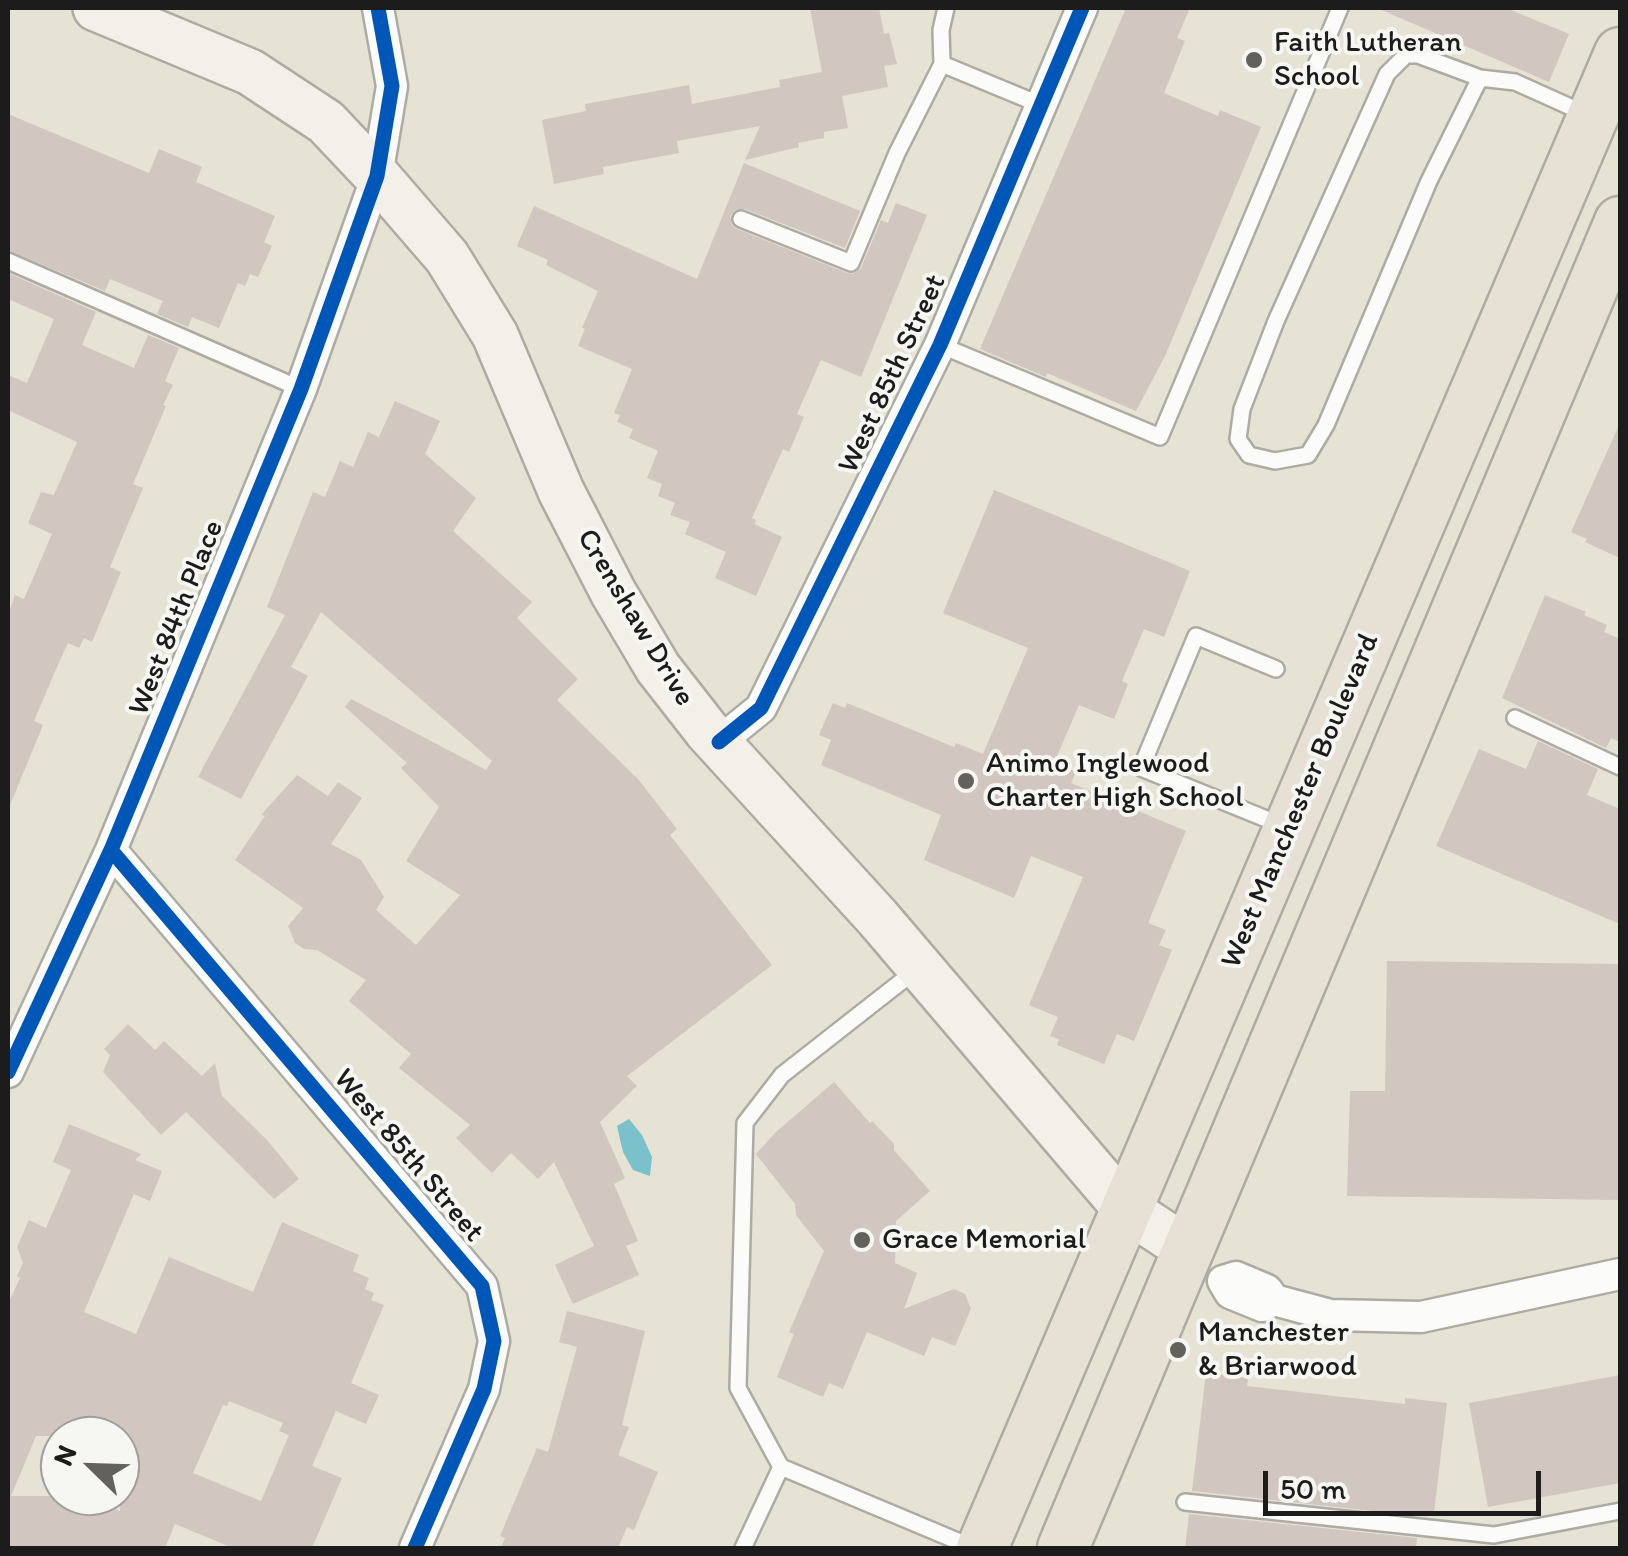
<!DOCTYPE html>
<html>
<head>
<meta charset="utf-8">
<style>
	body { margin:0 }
	#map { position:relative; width:1628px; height:1556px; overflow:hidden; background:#e6e2d4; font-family:Itim,sans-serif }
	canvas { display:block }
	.frame { position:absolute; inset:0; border:10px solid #1c1c1c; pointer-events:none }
	.north { position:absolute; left:40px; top:1416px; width:100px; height:100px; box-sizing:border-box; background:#f6f6f2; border:2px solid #9f9f9c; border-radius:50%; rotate:293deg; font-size:28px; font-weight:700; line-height:40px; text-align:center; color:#1c1c1c }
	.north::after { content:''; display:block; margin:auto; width:35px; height:45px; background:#63615c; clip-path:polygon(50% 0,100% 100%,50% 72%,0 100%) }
	.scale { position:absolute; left:1263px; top:1471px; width:278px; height:45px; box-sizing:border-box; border:5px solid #1c1c1c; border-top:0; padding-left:12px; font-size:30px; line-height:35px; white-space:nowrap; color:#1c1c1c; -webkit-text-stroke:8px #f6f6f2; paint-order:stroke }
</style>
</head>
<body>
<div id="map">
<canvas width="1628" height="1556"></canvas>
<div class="frame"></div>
<div class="north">N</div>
<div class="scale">50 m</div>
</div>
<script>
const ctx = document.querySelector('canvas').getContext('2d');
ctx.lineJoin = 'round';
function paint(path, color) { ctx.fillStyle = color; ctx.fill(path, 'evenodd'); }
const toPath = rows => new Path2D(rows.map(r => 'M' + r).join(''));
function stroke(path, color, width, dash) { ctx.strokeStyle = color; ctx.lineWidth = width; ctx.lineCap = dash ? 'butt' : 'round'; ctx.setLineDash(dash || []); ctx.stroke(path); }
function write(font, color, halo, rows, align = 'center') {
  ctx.font = font + ' Itim,sans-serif'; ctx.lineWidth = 8; ctx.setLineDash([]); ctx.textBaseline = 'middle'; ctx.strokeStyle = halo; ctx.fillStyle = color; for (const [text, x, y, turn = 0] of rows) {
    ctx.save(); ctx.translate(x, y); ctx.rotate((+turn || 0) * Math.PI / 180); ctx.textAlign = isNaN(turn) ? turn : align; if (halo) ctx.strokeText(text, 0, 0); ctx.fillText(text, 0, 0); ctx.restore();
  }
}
paint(toPath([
	[629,1119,642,1135,652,1157,650,1176,633,1170,623,1152,617,1126]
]), '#7ac1cc');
paint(toPath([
	[810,8,879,8,884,34,889,33,897,64,884,66,888,87,842,96,848,128,824,132,824,138,798,143,799,147,745,160,760,126,677,141,679,153,603,167,604,174,554,184,542,120,586,111,585,104,689,85,692,104,780,87,779,80,822,72],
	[1126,8,1190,8,1177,38,1185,41,1164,93,1218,116,1220,110,1261,127,1165,356,1136,411,1047,373,1046,377,980,349],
	[1377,8,1506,8,1569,34,1549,82],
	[8,114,149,173,159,149,202,167,196,182,275,216,264,242,272,246,258,277,250,274,245,286,238,283,219,328,192,317,188,327,157,314,163,301,110,279,105,291,8,250],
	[744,163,860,211,845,248,745,209,735,210,730,216,732,225,737,229,847,273,853,274,861,268,881,220,888,223,896,203,927,215,861,377,821,360,797,414,804,417,789,452,783,449,752,518,756,520,754,524,782,537,756,596,715,578,726,552,685,534,690,522,670,515,675,503,658,496,662,484,647,478,658,451,629,438,633,429,617,422,620,415,614,413,632,369,578,346,585,329,582,328,598,291,546,265,548,260,517,246,534,206,697,279],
	[8,273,96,312,82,345,134,368,148,335,179,348,165,381,173,385,163,405,166,406,133,484,143,488,110,567,121,572,92,642,84,638,79,648,68,643,56,669,34,721,43,725,8,810,8,615,15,595,24,599,52,534,28,523,41,492,54,495,77,442,8,410,8,375,27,383,54,319,8,299],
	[395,401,440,421,425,454,476,498,453,531,532,602,517,618,578,679,557,700,638,779,677,829,670,835,772,965,627,1076,637,1086,600,1122,625,1178,614,1184,638,1241,626,1246,639,1275,573,1304,555,1265,594,1246,554,1162,538,1179,511,1153,492,1173,456,1138,470,1125,399,1068,411,1054,349,1001,366,980,317,950,304,949,295,943,288,926,303,908,235,860,265,816,261,815,297,775,328,796,338,782,362,798,331,844,361,860,384,897,376,910,416,945,460,895,406,861,439,807,401,768,407,763,345,707,351,699,486,770,492,761,321,612,291,667,308,676,241,799,198,777,285,615,267,607,313,492,325,497,340,461,353,467,368,432,379,437],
	[1620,423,1620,558,1585,542,1587,539,1571,532],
	[994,490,1190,571,1164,637,1144,629,1122,681,1128,684,1114,719,1079,705,1054,763,1076,772,1071,783,1186,831,1148,923,1166,930,1159,945,1172,950,1134,1041,1117,1034,1104,1064,1057,1045,1059,1039,1050,1036,1058,1017,1029,1005,1083,877,1031,856,1014,898,924,860,941,815,821,765,831,740,819,735,833,703,845,708,847,703,954,747,956,743,983,754,1028,648,943,613],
	[1545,595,1586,612,1584,615,1607,625,1604,632,1620,639,1620,742,1611,738,1606,748,1502,698],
	[1538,741,1598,769,1587,795,1620,809,1620,924,1436,846,1479,749,1526,769],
	[1387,961,1620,964,1620,1200,1347,1196,1350,1091,1385,1091],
	[128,1024,155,1050,164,1041,202,1076,215,1063,222,1096,267,1140,299,1179,274,1199,186,1112,161,1135,103,1072,110,1055,104,1049],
	[834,1082,870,1123,872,1121,894,1144,894,1150,930,1191,896,1221,895,1263,917,1273,904,1309,954,1289,965,1294,971,1309,955,1346,932,1337,924,1356,867,1332,843,1389,829,1383,823,1397,777,1377,794,1334,789,1332,824,1251,796,1215,795,1204,756,1154,776,1132],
	[69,1124,141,1154,135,1160,162,1171,150,1201,134,1194,84,1312,136,1334,169,1257,253,1292,282,1222,359,1255,353,1271,369,1278,365,1289,374,1293,371,1300,384,1305,351,1383,379,1395,366,1424,336,1411,312,1466,342,1478,312,1548,233,1548,175,1524,165,1548,8,1548,8,1304,20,1278,17,1276,23,1263,17,1247,29,1220,46,1228,71,1170,53,1162],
	[229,1401,283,1423,279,1431,289,1435,261,1501,193,1473,223,1405,227,1406],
	[36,1436,120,1436,120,1511,85,1496,11,1496],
	[567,1311,645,1331,622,1425,629,1427,618,1455,658,1472,634,1530,627,1527,618,1548,501,1548,505,1538,500,1536,537,1448,548,1452,577,1347,559,1342],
	[1206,1373,1248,1378,1247,1386,1405,1404,1405,1398,1447,1403,1434,1513,1419,1511,1418,1516,1192,1491],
	[1620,1375,1620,1483,1488,1507,1469,1403],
	[1189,1514,1417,1538,1416,1548,1185,1548]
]), '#d2c6c0');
const lane = toPath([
	[942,64,1041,105],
	[1480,78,1418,55,1406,55,1387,74,1276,321,1242,409,1238,439,1249,455,1275,461,1308,455,1326,425,1429,181,1480,78,1515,82,1586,114],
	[741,219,851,263,897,153,942,64,941,30,946,8],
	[8,261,301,389],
	[940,345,1160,437,1340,8],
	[1276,669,1196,636,1141,768,1281,825],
	[1515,718,1620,767],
	[916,970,782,1075,745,1123,738,1388,781,1467,974,1548],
	[1185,1502,1494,1535,1620,1511],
	[743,1548,781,1467]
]);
const street = toPath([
	[719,742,761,708,940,345,1082,8],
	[111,850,482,1286,494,1341,484,1389,415,1548],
	[8,1072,111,850,301,389,377,176,392,86,378,8],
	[1274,1300,1262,1306,1230,1293,1223,1281,1236,1277,1267,1290,1274,1300,1330,1315,1421,1317,1620,1274]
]);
const secondary = toPath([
	[96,8,250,72,326,122,377,176,447,257,495,335,561,491,613,592,658,668,708,732,877,917,1125,1208,1190,1251]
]);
const primary = toPath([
	[982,1548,1620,53],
	[1063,1548,1620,222]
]);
stroke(lane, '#adaba2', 20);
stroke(street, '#adaba2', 35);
stroke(secondary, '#adaba2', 50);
stroke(primary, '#adaba2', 55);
stroke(lane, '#fbfbf9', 15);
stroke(street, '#fbfbf9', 30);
stroke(secondary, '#f3f0ea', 45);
stroke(primary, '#e6e1d4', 50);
stroke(toPath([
	[719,742,761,708,940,345,1082,8],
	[111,850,482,1286,494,1341,484,1389,415,1548],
	[8,1072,111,850,301,389,377,176,392,86,378,8]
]), '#0057b8', 15);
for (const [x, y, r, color] of [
	[1254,60,10,"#63615c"],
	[966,781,10,"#63615c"],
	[862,1240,10,"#63615c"],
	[1178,1350,10,"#63615c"]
]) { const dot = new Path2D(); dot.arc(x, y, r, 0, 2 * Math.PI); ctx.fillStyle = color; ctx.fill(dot); stroke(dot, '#f6f6f2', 4); }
write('30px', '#1c1c1c', '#f6f6f2', [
	["Faith Lutheran",1274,43],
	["School",1274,77],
	["Animo Inglewood",986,764],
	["Charter High School",986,798],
	["Grace Memorial",882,1240],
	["Manchester",1198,1333],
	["& Briarwood",1198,1367]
], 'left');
write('30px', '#1c1c1c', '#f6f6f2', [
	["West 85th Street",893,374,-65],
	["West 84th Place",177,618,-68],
	["Crenshaw Drive",635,618,59],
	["West Manchester Boulevard",1301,801,-67],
	["West 85th Street",408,1156,50]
]);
</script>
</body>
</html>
